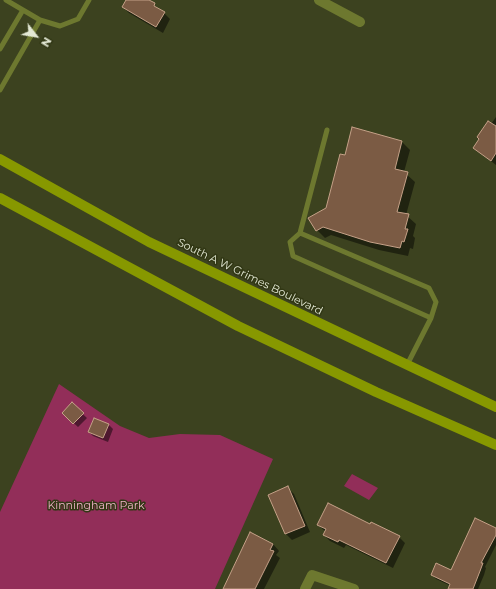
<!DOCTYPE html>
<html>
<head>
<meta charset="utf-8">
<style>
	body { margin:0 }
	#map { position:relative; width:496px; height:589px; overflow:hidden; background:#3c421f; font-family:Montserrat,sans-serif }
	canvas { display:block }
	.north { position:absolute; left:16px; top:16px; width:40px; height:40px; -webkit-text-stroke:3px #313714; paint-order:stroke; rotate:121deg; font-size:11px; font-weight:700; line-height:16px; text-align:center; color:#e3e8d4 }
	.north::after { content:''; display:block; margin:auto; width:14px; height:18px; background:#e3e8d4; clip-path:polygon(50% 0,100% 100%,50% 72%,0 100%) }
</style>
</head>
<body>
<div id="map">
<canvas width="496" height="589"></canvas>
<div class="north">N</div>
</div>
<script>
const ctx = document.querySelector('canvas').getContext('2d');
ctx.lineJoin = 'round';
function paint(path, color) { ctx.fillStyle = color; ctx.fill(path, 'evenodd'); }
const toPath = rows => new Path2D(rows.map(r => 'M' + r).join(''));
function stroke(path, color, width, dash) { ctx.strokeStyle = color; ctx.lineWidth = width; ctx.lineCap = dash ? 'butt' : 'round'; ctx.setLineDash(dash || []); ctx.stroke(path); }
function write(font, color, halo, rows, align = 'center') {
  ctx.font = font + ' Montserrat,sans-serif'; ctx.lineWidth = 3; ctx.setLineDash([]); ctx.textBaseline = 'middle'; ctx.strokeStyle = halo; ctx.fillStyle = color; for (const [text, x, y, turn = 0] of rows) {
    ctx.save(); ctx.translate(x, y); ctx.rotate((+turn || 0) * Math.PI / 180); ctx.textAlign = isNaN(turn) ? turn : align; if (halo) ctx.strokeText(text, 0, 0); ctx.fillText(text, 0, 0); ctx.restore();
  }
}
paint(toPath([
	[59,384,120,426,149,438,180,434,220,435,273,459,215,589,0,589,0,512],
	[352,474,378,488,369,500,344,486]
]), '#922e59');
paint(toPath([
	[127,0,146,0,164,13,170,19,163,33,129,13,123,7],
	[496,117,496,165,474,148],
	[402,142,410,150,404,172,415,182,406,215,416,224,413,236,415,238,413,249,410,248,408,256,379,250,331,235,325,238,317,230,345,157],
	[72,404,87,418,78,427,63,413],
	[94,419,109,425,113,429,108,442,93,436,89,432],
	[288,488,294,494,310,532,292,540,286,534],
	[318,525,371,526,399,537,405,543,393,568,346,545,344,548,330,541,324,535,326,532],
	[496,529,496,545,485,567,486,568,484,575,478,589,449,589,451,586,436,579,432,575,451,571],
	[250,533,273,544,279,551,276,555,280,558,264,589,225,589,235,563]
]), '#0007');
const building = toPath([
	[126,0,149,0,155,3,154,6,165,12,156,27,122,7,126,0],
	[488,121,496,126,496,153,491,161,473,148,479,139,477,137,488,121],
	[352,127,402,141,395,169,408,172,397,212,409,214,405,229,408,229,404,242,402,241,400,248,370,242,323,227,316,231,308,218,326,208,340,154,345,155,352,127],
	[72,402,84,413,73,424,62,413,72,402],
	[94,418,109,424,103,438,88,432,94,418],
	[288,486,305,526,285,534,268,495,288,486],
	[328,503,370,524,371,522,400,536,386,563,339,540,338,542,323,535,326,529,317,525,328,503],
	[475,518,496,528,496,535,481,563,483,563,480,571,473,589,448,589,450,584,431,575,436,563,451,570,475,518],
	[250,532,273,544,270,550,274,551,255,589,223,589,250,532]
]);
paint(building, '#7b5b44');
stroke(building, '#c5a188', 1);
stroke(toPath([
	[6,0,40,20,60,26,78,19,89,0],
	[0,49,23,10],
	[0,90,40,20],
	[300,233,327,130],
	[407,365,431,318,436,302,429,288,300,233,290,242,293,256,431,318]
]), '#6d782f', 5);
stroke(toPath([
	[319,0,360,22],
	[305,589,312,575,354,589]
]), '#6d782f', 10);
stroke(toPath([
	[0,159,149,242,496,407],
	[0,198,238,326,376,392,496,445]
]), '#879800', 10);
write('11px', '#e3e8d4', '#313714', [
	["South A W Grimes Boulevard",250,277,26]
]);
write('11px', '#f0b3c7', '#313714', [
	["Kinningham Park",96,506]
]);
</script>
</body>
</html>
